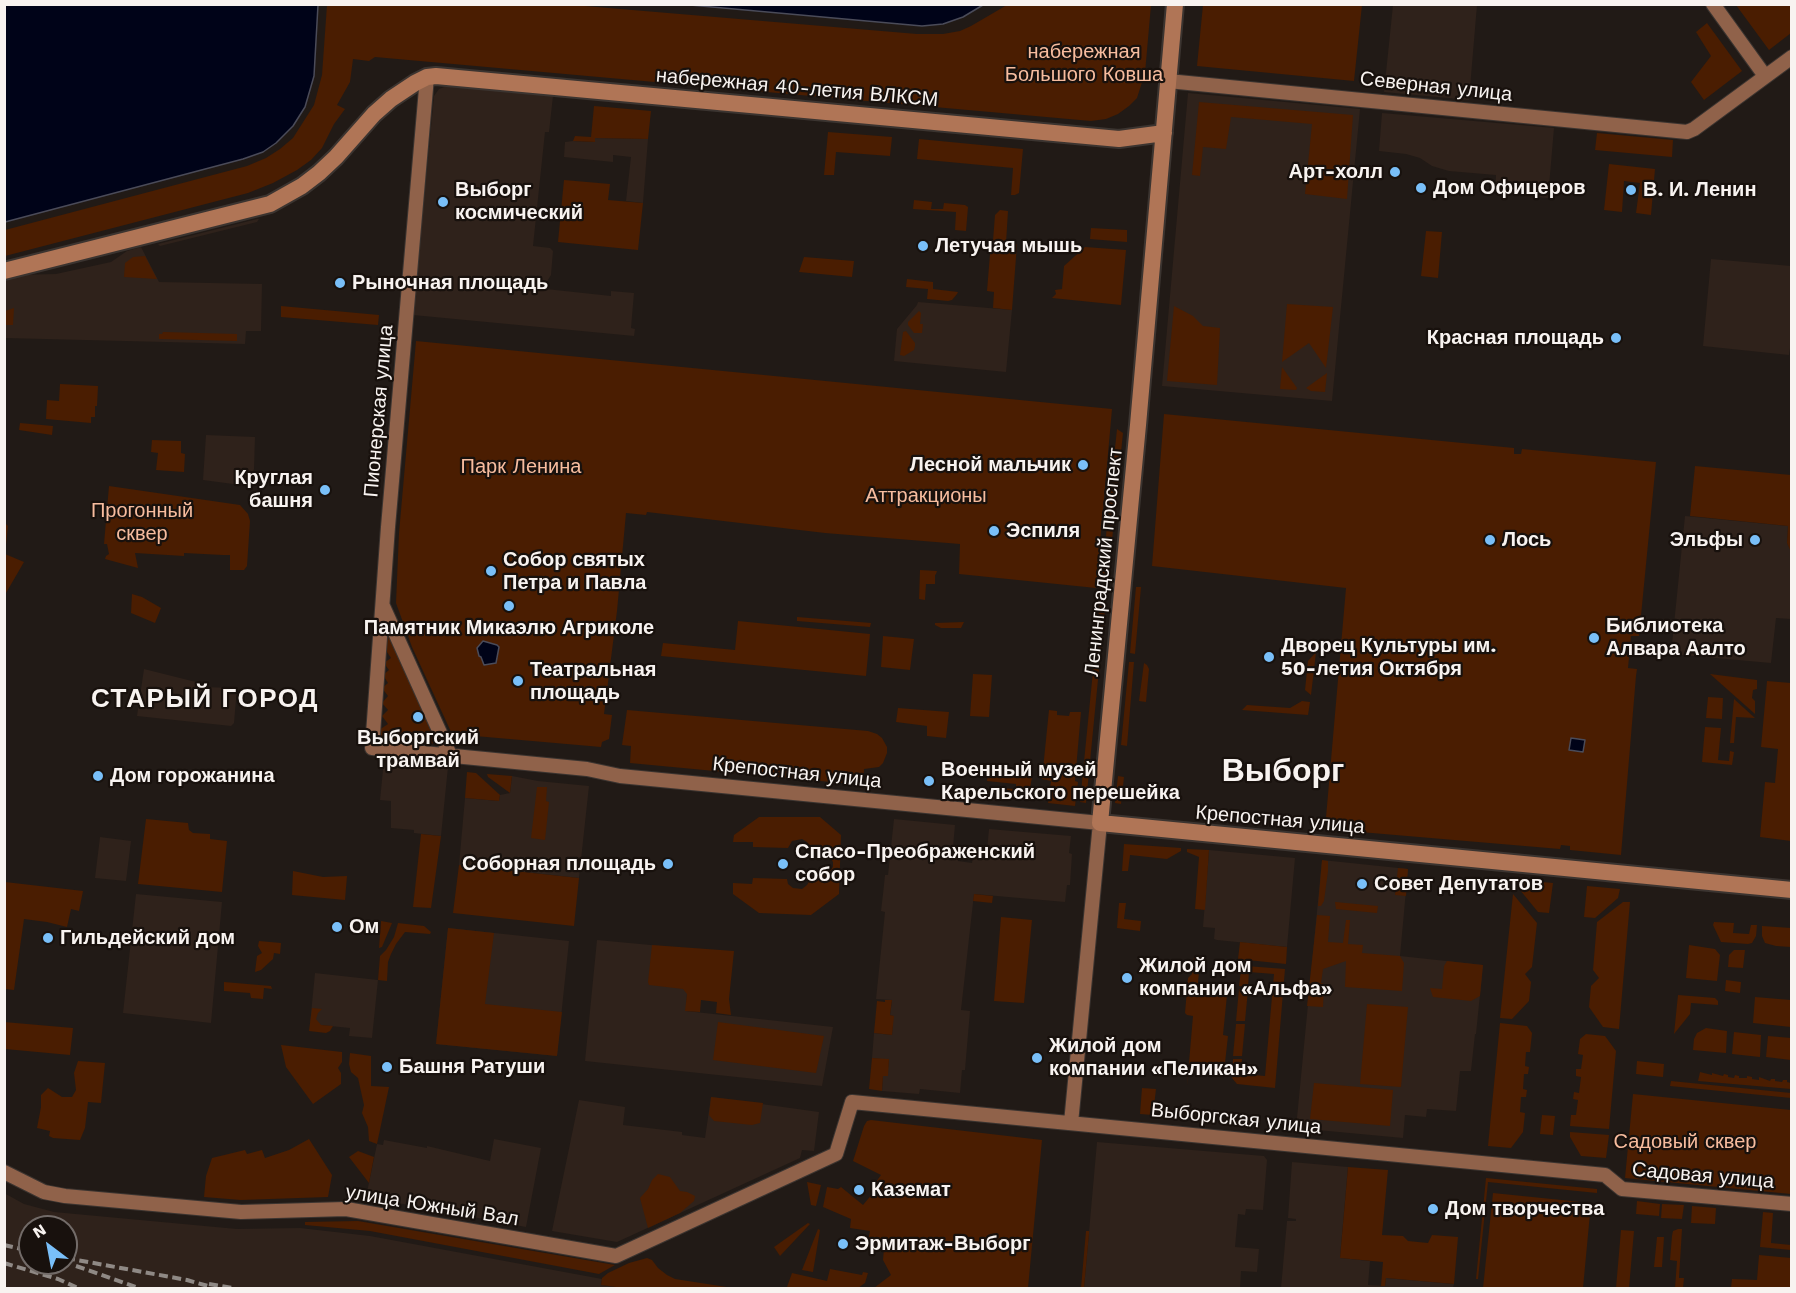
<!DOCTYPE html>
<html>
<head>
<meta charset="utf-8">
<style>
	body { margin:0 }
	#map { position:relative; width:1796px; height:1293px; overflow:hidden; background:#211a16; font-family:"Work Sans",sans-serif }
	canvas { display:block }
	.frame { position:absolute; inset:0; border:6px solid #f8f3f0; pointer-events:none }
	.north { position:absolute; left:18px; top:1215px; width:60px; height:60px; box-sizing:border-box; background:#18110d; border:2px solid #726b68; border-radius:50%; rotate:328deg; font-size:16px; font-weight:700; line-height:24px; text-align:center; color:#f8f3f0 }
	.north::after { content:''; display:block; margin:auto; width:21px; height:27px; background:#79bff8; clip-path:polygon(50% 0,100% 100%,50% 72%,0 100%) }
</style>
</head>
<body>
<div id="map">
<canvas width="1796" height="1293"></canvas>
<div class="frame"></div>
<div class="north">N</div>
</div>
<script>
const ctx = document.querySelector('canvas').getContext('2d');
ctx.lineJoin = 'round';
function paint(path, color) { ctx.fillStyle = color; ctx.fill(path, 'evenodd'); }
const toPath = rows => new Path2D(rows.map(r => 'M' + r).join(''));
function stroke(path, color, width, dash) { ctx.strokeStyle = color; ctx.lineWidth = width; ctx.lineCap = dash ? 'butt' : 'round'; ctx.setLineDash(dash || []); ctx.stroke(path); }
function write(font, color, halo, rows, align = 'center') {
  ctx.font = font + ' "Work Sans",sans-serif'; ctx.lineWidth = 4.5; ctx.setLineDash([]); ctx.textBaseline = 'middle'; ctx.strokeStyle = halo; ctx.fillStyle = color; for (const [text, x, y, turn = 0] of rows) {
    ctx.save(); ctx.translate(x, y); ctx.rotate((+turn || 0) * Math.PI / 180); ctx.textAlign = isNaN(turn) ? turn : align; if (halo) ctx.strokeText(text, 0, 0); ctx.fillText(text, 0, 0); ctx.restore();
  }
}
paint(toPath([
	[1393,5,1477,5,1469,100,1384,92],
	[447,86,553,96,549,132,545,132,533,246,550,248,553,251,551,275,546,283,546,289,611,296,611,291,634,293,631,328,635,329,634,336,413,315,434,96,439,89],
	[1188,93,1360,109,1332,401,1162,386],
	[1382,113,1554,128,1548,198,1495,193,1496,175,1449,171,1432,166,1420,158,1406,154,1379,151],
	[595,138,648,139,643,203,626,201,631,157,613,155,613,162,564,157,565,142,573,141,594,142],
	[257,219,259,219,257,222,160,246,158,244],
	[141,247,159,282,262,284,261,331,246,331,245,344,5,338,4,278,17,275,56,274,111,262,127,251],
	[1711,259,1791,266,1792,335,1789,355,1703,346],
	[918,302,1012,310,1006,372,894,361,897,329,917,305],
	[206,435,255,437,254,469,248,486,203,480],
	[1685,516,1788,526,1787,543,1792,552,1791,619,1776,618,1771,663,1671,654],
	[144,669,200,683,199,687,237,688,234,723,231,726,137,716],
	[384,760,448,767,441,836,414,833,414,830,391,828,391,801,380,800],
	[512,776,538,781,589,786,579,878,459,865,465,798,499,801,500,795,510,793],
	[894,819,955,825,953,847,960,848,958,861,972,863,974,850,987,851,989,829,1071,836,1069,853,1072,854,1070,885,1067,885,1065,902,974,894,961,1010,970,1011,965,1070,962,1070,960,1093,920,1089,919,1094,882,1091,883,1076,887,1076,889,1060,872,1058,874,1033,892,1035,893,1016,890,1015,892,1000,876,999,885,912,881,911,883,894,885,875,888,875],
	[100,837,131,841,126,881,95,878],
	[1209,850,1295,858,1287,947,1217,940,1214,939,1215,928,1203,927],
	[1322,860,1408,869,1400,956,1483,965,1476,1034,1475,1034,1471,1071,1460,1071,1456,1111,1427,1109,1426,1117,1405,1115,1403,1138,1296,1128],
	[136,894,222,902,211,1023,123,1013],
	[448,928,569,941,557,1056,436,1044],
	[597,940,715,951,687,994,686,1011,833,1027,822,1086,585,1061],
	[315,973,378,980,372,1038,349,1036,350,1028,310,1024],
	[711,1097,819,1112,814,1151,802,1150,800,1158,617,1242,552,1231,579,1100,625,1107,623,1125,682,1132,682,1135,705,1138],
	[494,1139,541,1148,526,1227,366,1197,377,1144,383,1145,384,1140,427,1148,427,1146,490,1161],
	[1097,1142,1264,1156,1267,1160,1263,1210,1246,1209,1245,1215,1238,1214,1235,1247,1259,1249,1257,1272,1241,1271,1240,1288,1084,1288],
	[1292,1162,1348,1167,1340,1258,1370,1261,1368,1285,1385,1286,1386,1278,1454,1284,1453,1288,1281,1288,1287,1221,1296,1221,1296,1219,1288,1218],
	[4,1193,24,1204,54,1212,237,1229,300,1228,370,1236,602,1279,601,1285,623,1288,5,1288],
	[30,1227,66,1227,66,1263,30,1263]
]), '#2f221b');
paint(toPath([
	[327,5,573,5,917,34,943,34,960,31,971,26,1007,5,1151,5,1145,73,1137,98,1129,106,1118,114,1106,119,1091,121,375,57,369,61,353,59,350,82,337,105,345,109,334,124,322,148,311,160,297,170,273,183,248,193,5,256,5,230,247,166,266,158,280,149,293,138,314,105,322,75],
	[1203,5,1362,5,1354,81,1197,66],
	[1736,5,1791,5,1791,33,1769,50],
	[1707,23,1742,71,1704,100,1691,82,1711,56,1696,32],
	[1199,102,1353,115,1347,199,1305,194,1312,124,1231,117,1226,149,1203,147,1200,176,1192,175],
	[594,106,651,111,648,139,595,138,595,142,573,141,575,136,591,137],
	[828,132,892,137,890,156,836,152,834,175,824,175],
	[1597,133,1673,140,1672,157,1595,150],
	[919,139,1023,149,1019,193,1015,195,1011,195,1013,168,917,159],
	[1609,164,1655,169,1651,215,1636,213,1640,183,1624,181,1622,212,1604,210],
	[564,180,610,184,608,200,643,203,638,250,558,242],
	[914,200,932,202,931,209,943,209,944,203,965,205,968,207,966,231,955,230,956,212,913,209],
	[1000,210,1008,211,1006,243,1017,244,1012,310,993,308,994,292,987,291,991,242,993,241,995,215],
	[1091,228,1127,230,1127,242,1090,239],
	[1426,231,1442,232,1438,278,1421,276],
	[1085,247,1126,250,1121,305,1052,298,1056,294,1055,290,1062,289,1064,266],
	[145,256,157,279,124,277,125,263,133,257],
	[804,257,854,261,852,277,799,272],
	[907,279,933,282,933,289,958,292,957,294,952,300,948,301,927,299,928,289,906,287],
	[1287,304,1333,307,1326,368,1309,343,1282,362],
	[281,306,379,315,378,325,281,317],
	[1174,306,1193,316,1203,326,1220,328,1217,385,1167,381],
	[14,308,13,325,5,325,5,311],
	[919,311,921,313,920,324,923,324,922,333,914,333,908,325,908,322],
	[906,331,915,343,915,346,914,350,904,356,900,355,903,332],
	[163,332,237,334,237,341,159,339,159,334,162,334],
	[416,341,1112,409,1096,588,959,574,960,544,825,533,647,512,646,515,626,513,617,611,604,714,612,715,609,739,602,742,601,747,452,734,412,647,396,603,399,533],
	[1282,367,1297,388,1296,390,1280,389],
	[1327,373,1325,392,1311,391,1306,388],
	[60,384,98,386,97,406,95,406,95,417,91,417,91,423,46,419,47,400,59,401],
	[1164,414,1514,448,1514,454,1521,454,1522,449,1656,462,1639,636,1631,636,1628,668,1637,669,1636,676,1621,855,1570,850,1570,846,1561,845,1560,849,1325,829,1346,588,1152,566],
	[20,423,53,426,52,435,19,430],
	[1117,429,1123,433,1111,550,1105,545],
	[152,440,181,441,181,453,185,454,184,472,156,470,158,453,151,452],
	[1695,466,1791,475,1791,552,1787,543,1788,526,1690,516],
	[109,486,240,505,248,514,250,521,247,566,244,570,230,570,230,555,223,555,184,553,184,556,135,553,138,568,105,559,106,556,109,554,107,544,104,544],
	[4,522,8,526,5,554,24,562,6,593,4,593],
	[1104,557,1110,561,1101,651,1095,653],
	[920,570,937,571,936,574,935,575,935,584,926,584,925,600,919,599],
	[1136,587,1141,587,1135,654,1130,653],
	[132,594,142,597,161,608,155,623,131,613],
	[797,617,871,623,870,627,797,621],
	[738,621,870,634,866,676,661,656,663,643,735,650],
	[964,622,961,628,941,628,935,625,935,623],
	[386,632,389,632,441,744,378,739,379,730,388,724,382,716,388,710,382,703,388,696,382,688,388,683,383,675,389,670,384,663,391,658,385,649],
	[883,636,914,639,910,670,881,667],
	[1316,652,1315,661,1311,695,1305,690,1308,661],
	[1100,659,1086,803,1080,802,1094,661],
	[1129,662,1134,662,1127,746,1121,745],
	[1144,663,1147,665,1149,669,1146,702,1139,701],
	[973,674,992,675,989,717,970,716],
	[1710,674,1757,680,1757,689,1753,690,1752,698,1755,701,1755,714],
	[1767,681,1791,683,1791,841,1760,837,1765,782,1775,783,1778,749,1761,747],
	[1708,697,1723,698,1722,719,1706,718],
	[1734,699,1755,718,1736,717,1734,743,1730,743],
	[1302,701,1310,702,1308,715,1242,710,1247,705,1290,708],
	[898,708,949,712,946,738,927,736,927,726,896,722],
	[627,710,868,731,877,734,882,738,887,747,887,753,883,763,879,767,864,769,863,785,630,763,631,746,622,745],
	[1049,710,1057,711,1057,715,1069,716,1070,712,1081,712,1075,781,1078,782,1075,806,1048,803,1051,781,1042,779],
	[1705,727,1721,728,1718,760,1729,761,1730,751,1734,752,1732,765,1702,762],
	[467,772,476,773,500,795,499,801,465,798],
	[988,772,1032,777,1028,800,984,796,985,790,997,790,997,788,1016,789,1016,784,987,781],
	[487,774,512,776,510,793,488,777],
	[1118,776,1124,777,1121,804,1115,803],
	[537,787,547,787,546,801,549,802,545,840,531,838],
	[759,817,820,817,841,835,839,894,811,915,759,913,733,894,733,883,752,884,753,878,787,879,788,884,793,888,802,889,807,885,810,880,814,880,814,875,826,875,833,867,833,862,829,856,823,854,814,854,815,849,811,849,807,842,802,839,792,841,788,848,753,847,753,842,733,842,734,835],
	[146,819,188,823,189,830,193,833,210,834,210,839,227,841,222,892,138,884],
	[421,834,441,836,431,908,413,907],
	[1124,844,1181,848,1181,851,1167,859,1130,855,1128,871,1122,871],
	[1187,849,1209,850,1205,910,1195,909,1199,857,1187,852],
	[1322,860,1328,861,1328,871,1324,901,1321,906,1318,906],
	[459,865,579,878,574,926,453,913],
	[1398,868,1408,869,1406,896,1395,895],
	[293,871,323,877,347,876,345,900,292,895],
	[1520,880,1553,883,1549,913,1538,912,1520,890],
	[5,882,83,891,79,911,71,909,67,927,47,922,24,919,14,990,5,989],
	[1587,886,1620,889,1618,898,1595,918,1584,917],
	[974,894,993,896,992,903,973,901],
	[1513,894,1537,923,1532,967,1525,974,1531,982,1529,1001,1512,1019,1500,1018],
	[1335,902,1378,906,1377,913,1336,909],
	[1623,902,1630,902,1619,1029,1603,1027,1589,1007,1591,986,1599,978,1593,970,1597,922],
	[1119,903,1126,903,1124,919,1141,921,1140,931,1117,928],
	[1317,915,1330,916,1328,942,1343,943,1346,920,1350,920,1348,944,1363,945,1362,953,1400,956,1404,963,1402,991,1345,987,1346,961,1323,969,1321,983,1324,984,1323,1007,1307,1006],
	[1001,917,1032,920,1024,1003,994,1001],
	[381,921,392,923,382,947,379,948],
	[1714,922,1734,923,1733,933,1749,934,1751,925,1757,925,1756,936,1752,943,1748,944,1721,942,1713,925],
	[398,923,424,926,431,932,430,934,405,932,396,944,391,954,388,962,387,981,378,980,380,956,386,950,394,937],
	[1762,926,1791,928,1791,947,1776,946,1765,943,1762,936],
	[448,928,494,933,485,1004,562,1012,557,1056,436,1044],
	[259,941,281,943,280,954,274,953,273,959,261,970,255,972,257,956,262,953,258,946],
	[1240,942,1287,947,1286,964,1238,959],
	[652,945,734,951,729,999,731,1015,716,1013,717,1002,701,1000,700,1012,685,1011,687,994,683,989,649,985,648,982],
	[1689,945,1715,949,1720,955,1717,981,1686,978],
	[1734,950,1745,950,1743,968,1728,967,1729,955],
	[1194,957,1200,963,1197,992,1227,995,1223,1035,1228,1036,1224,1072,1189,1069,1187,1086,1193,1016,1187,1015,1185,1013,1188,978,1192,974],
	[1447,961,1483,965,1480,996,1471,1001,1433,997,1430,988,1442,989,1444,966],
	[1246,966,1285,969,1275,1088,1237,1084,1232,1078,1233,1059,1242,1059,1241,1074,1265,1076,1274,974,1249,972,1248,987,1239,986,1241,970],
	[1726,980,1741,982,1740,993,1725,991],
	[224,982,271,986,272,989,264,988,263,999,251,998,250,993,224,991],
	[1239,989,1248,990,1245,1021,1236,1021],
	[1678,995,1715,998,1718,1001,1718,1005,1691,1003,1690,1014,1674,1034],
	[1755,997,1791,1000,1791,1027,1753,1023],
	[885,1000,892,1000,890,1015,894,1016,892,1035,874,1033,877,1001,885,1002],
	[1367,1004,1408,1007,1401,1087,1360,1084],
	[312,1008,322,1009,318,1013,316,1019,321,1025,333,1026,330,1031,326,1033,309,1031],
	[4,1022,73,1028,70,1055,5,1049],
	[718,1022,824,1036,816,1073,713,1060],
	[1500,1023,1527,1026,1532,1033,1530,1052,1526,1052,1525,1066,1529,1067,1528,1074,1524,1074,1523,1089,1527,1090,1526,1097,1521,1097,1520,1112,1525,1113,1523,1132,1511,1148,1488,1146],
	[1236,1024,1245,1024,1242,1056,1233,1056],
	[1706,1028,1727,1031,1726,1053,1693,1050,1694,1039,1697,1033],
	[1734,1032,1761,1035,1760,1057,1732,1054],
	[1586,1034,1605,1036,1616,1051,1609,1129,1570,1126,1571,1115,1576,1115,1578,1100,1573,1099,1574,1092,1579,1093,1581,1077,1576,1076,1576,1069,1581,1069,1583,1055,1578,1054,1580,1039],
	[1768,1036,1791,1038,1791,1060,1766,1057],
	[281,1045,342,1052,342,1062,338,1068,341,1073,341,1084,313,1104,286,1067],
	[350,1053,371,1056,371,1086,389,1087,377,1144,369,1141,368,1127,362,1113,364,1105,358,1078,351,1072,349,1064],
	[872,1058,889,1059,888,1076,883,1076,882,1091,869,1089],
	[78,1061,105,1063,101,1103,88,1102,85,1128,80,1140,53,1138,49,1136,50,1131,37,1128,41,1107,41,1095,48,1088,62,1097,72,1097,76,1090,74,1073],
	[1637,1061,1664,1064,1663,1077,1636,1074],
	[1700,1072,1712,1075,1712,1073,1723,1076,1724,1074,1728,1075,1728,1077,1734,1078,1735,1075,1739,1076,1739,1078,1747,1078,1747,1076,1752,1077,1752,1079,1759,1080,1759,1077,1770,1081,1771,1079,1775,1079,1775,1081,1782,1082,1783,1080,1787,1080,1787,1082,1791,1083,1791,1089,1698,1081],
	[1671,1081,1791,1093,1791,1098,1670,1086],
	[1314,1083,1393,1090,1390,1126,1310,1119],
	[1142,1088,1156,1089,1153,1115,1140,1114],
	[1633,1094,1791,1110,1791,1194,1625,1178],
	[711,1097,763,1103,760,1123,752,1125,714,1121,709,1115],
	[1542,1115,1555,1116,1553,1135,1540,1134],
	[871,1120,1042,1140,1028,1288,874,1288,891,1275,883,1260,884,1248,867,1245,870,1231,850,1228,851,1219,823,1207,827,1187,838,1189,841,1187,863,1205,878,1187,876,1182,881,1175,853,1161,864,1126,867,1121],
	[1570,1132,1609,1135,1606,1158,1581,1156,1570,1137],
	[309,1139,332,1175,328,1197,241,1200,204,1197,206,1176,212,1158,245,1150,247,1154,262,1150,265,1158,289,1150],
	[358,1151,374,1157,369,1183,349,1157],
	[1348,1167,1388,1170,1382,1235,1403,1236,1408,1241,1428,1243,1432,1235,1458,1237,1454,1284,1386,1278,1385,1286,1381,1286,1383,1262,1340,1258],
	[658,1174,670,1177,680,1191,687,1192,695,1196,694,1201,680,1213,648,1228,640,1198,648,1189,652,1180],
	[1486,1178,1597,1189,1597,1193,1488,1182,1478,1279,1476,1279],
	[807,1182,821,1185,816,1206,811,1205],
	[1493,1193,1591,1203,1583,1288,1483,1288],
	[1637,1201,1660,1204,1659,1216,1636,1214],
	[1662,1204,1684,1205,1682,1219,1661,1218],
	[1692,1206,1716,1208,1715,1224,1691,1223],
	[1763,1212,1773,1213,1771,1243,1791,1245,1791,1250,1760,1247],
	[358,1221,615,1265,599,1274,370,1231,305,1225,305,1222],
	[808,1223,810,1224,780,1256,774,1247],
	[818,1229,820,1230,813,1272,802,1270],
	[1678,1229,1682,1229,1679,1278,1684,1278,1683,1288,1675,1288,1677,1261,1670,1260,1672,1236,1673,1231],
	[1621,1230,1634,1231,1629,1288,1616,1288],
	[1086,1231,1089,1231,1089,1234,1084,1288,1081,1288],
	[1657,1237,1664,1237,1662,1267,1654,1267],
	[1759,1255,1791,1258,1791,1288,1731,1288,1732,1279,1757,1280],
	[647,1258,652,1260,658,1268,667,1275,675,1279,733,1288,623,1288,601,1285,602,1278,608,1273,629,1263],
	[830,1269,862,1275,863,1272,868,1273,865,1283,858,1288,787,1287,792,1273,827,1281]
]), '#4a1d01');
const water = toPath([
	[5,4,318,5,314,76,305,107,293,126,276,143,263,152,243,159,5,222,5,4],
	[690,5,983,5,963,17,943,24,922,26,690,5],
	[483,641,497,645,499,647,496,663,484,665,481,657,479,656,477,648,483,641],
	[1571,738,1585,740,1583,752,1569,750,1571,738]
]);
paint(water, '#000318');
stroke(water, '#4a4b59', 1.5);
const secondary = toPath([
	[1713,4,1765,76],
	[427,77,388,527,372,748,587,769,620,776,1100,823,1071,1123],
	[1168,81,1687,132,1694,129,1792,57],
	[383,606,451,757],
	[4,1172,44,1192,65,1196,241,1212,346,1209,616,1256,836,1154,852,1102,1605,1175,1622,1189,1792,1204]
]);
const primary = toPath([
	[1175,4,1138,425,1100,823,1792,890],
	[4,271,270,204,302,186,319,173,336,157,374,114,391,99,415,83,427,77,436,76,1119,139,1164,133]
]);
stroke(secondary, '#3b3430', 16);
stroke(primary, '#3b3430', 20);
stroke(secondary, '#90624a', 14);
stroke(primary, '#b07556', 16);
stroke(toPath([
	[4,1245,30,1251],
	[66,1258,187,1280,215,1288],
	[4,1263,58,1279,78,1288],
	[76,1266,139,1288],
	[209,1284,233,1288]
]), '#8f8985', 4, [9, 4.5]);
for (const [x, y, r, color] of [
	[1395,172,6,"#79bff8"],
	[1421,188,6,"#79bff8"],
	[1631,190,6,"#79bff8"],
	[443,202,6,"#79bff8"],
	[923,246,6,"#79bff8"],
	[340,283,6,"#79bff8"],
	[1616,338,6,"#79bff8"],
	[1083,465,6,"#79bff8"],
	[325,490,6,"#79bff8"],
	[994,531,6,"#79bff8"],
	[1490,540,6,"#79bff8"],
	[1755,540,6,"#79bff8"],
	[491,571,6,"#79bff8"],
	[509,606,6,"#79bff8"],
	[1594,638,6,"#79bff8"],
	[1269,657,6,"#79bff8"],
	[518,681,6,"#79bff8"],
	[418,717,6,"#79bff8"],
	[98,776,6,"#79bff8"],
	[929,781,6,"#79bff8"],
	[668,864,6,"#79bff8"],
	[783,864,6,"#79bff8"],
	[1362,884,6,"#79bff8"],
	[337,927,6,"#79bff8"],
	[48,938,6,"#79bff8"],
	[1127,978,6,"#79bff8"],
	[1037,1058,6,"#79bff8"],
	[387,1067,6,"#79bff8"],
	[859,1190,6,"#79bff8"],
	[1433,1209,6,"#79bff8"],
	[843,1244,6,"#79bff8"]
]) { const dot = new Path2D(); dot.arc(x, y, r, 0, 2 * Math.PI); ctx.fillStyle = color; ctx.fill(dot); stroke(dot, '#18110d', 2); }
write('20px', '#f7bc9e', '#18110d', [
	["набережная",1084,52],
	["Большого Ковша",1084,75],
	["Парк Ленина",521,467],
	["Аттракционы",926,496],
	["Прогонный",142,511],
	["сквер",142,534],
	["Садовый сквер",1685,1142]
]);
write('20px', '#f8f3f0', '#18110d', [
	["Северная улица",1436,87,6],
	["набережная 40-летия ВЛКСМ",797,88,5],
	["Пионерская улица",379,411,-85],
	["Ленинградский проспект",1104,562,-84],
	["Крепостная улица",797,773,6],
	["Крепостная улица",1280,820,5],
	["Выборгская улица",1236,1119,6],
	["Садовая улица",1703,1176,5],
	["улица Южный Вал",432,1206,9]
]);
write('bold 20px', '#f8f3f0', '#18110d', [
	["Арт-холл",1383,172,"right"],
	["Дом Офицеров",1433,188],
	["Выборг",455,190],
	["космический",455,213],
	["В. И. Ленин",1643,190],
	["Летучая мышь",935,246],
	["Рыночная площадь",352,283],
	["Красная площадь",1604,338,"right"],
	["Лесной мальчик",1071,465,"right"],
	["Круглая",313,478,"right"],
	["башня",313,501,"right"],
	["Эспиля",1006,531],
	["Лось",1502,540],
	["Эльфы",1743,540,"right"],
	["Собор святых",503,560],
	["Петра и Павла",503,583],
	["Библиотека",1606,626],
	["Алвара Аалто",1606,649],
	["Памятник Микаэлю Агриколе",509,628,"center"],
	["Дворец Культуры им.",1281,646],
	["50-летия Октября",1281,669],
	["Театральная",530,670],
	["площадь",530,693],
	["Выборгский",418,738,"center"],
	["трамвай",418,761,"center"],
	["Военный музей",941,770],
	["Карельского перешейка",941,793],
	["Дом горожанина",110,776],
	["Спасо-Преображенский",795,852],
	["собор",795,875],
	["Соборная площадь",656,864,"right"],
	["Совет Депутатов",1374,884],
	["Ом",349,927],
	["Гильдейский дом",60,938],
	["Жилой дом",1139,966],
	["компании «Альфа»",1139,989],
	["Жилой дом",1049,1046],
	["компании «Пеликан»",1049,1069],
	["Башня Ратуши",399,1067],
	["Каземат",871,1190],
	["Дом творчества",1445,1209],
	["Эрмитаж-Выборг",855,1244]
], 'left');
ctx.letterSpacing = '1.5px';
write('bold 26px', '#f8f3f0', '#18110d', [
	["СТАРЫЙ ГОРОД",205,699]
]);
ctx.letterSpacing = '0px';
write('bold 32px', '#f8f3f0', '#18110d', [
	["Выборг",1283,772]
]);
</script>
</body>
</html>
